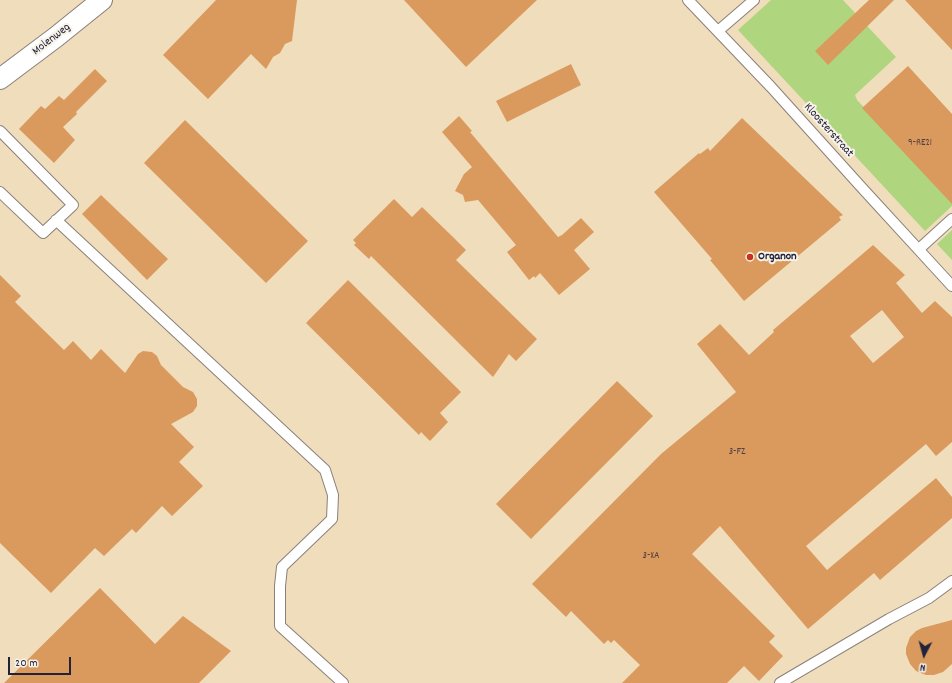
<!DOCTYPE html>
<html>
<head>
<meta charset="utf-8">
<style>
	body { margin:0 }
	#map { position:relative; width:952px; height:683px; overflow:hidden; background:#f0ddbc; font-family:Dekko,sans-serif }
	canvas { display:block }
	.north { position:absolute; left:904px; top:635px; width:40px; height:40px; -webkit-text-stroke:3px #f7f3e8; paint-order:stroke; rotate:186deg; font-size:11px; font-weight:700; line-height:16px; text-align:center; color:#22223b }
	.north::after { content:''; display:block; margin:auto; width:14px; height:18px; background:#22223b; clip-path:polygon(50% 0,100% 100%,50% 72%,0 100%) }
	.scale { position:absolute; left:8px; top:657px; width:63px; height:18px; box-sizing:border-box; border:2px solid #22223b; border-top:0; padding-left:5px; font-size:12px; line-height:14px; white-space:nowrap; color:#22223b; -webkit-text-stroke:3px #f7f3e8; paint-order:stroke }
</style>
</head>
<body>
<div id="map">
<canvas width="952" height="683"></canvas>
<div class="north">N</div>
<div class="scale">20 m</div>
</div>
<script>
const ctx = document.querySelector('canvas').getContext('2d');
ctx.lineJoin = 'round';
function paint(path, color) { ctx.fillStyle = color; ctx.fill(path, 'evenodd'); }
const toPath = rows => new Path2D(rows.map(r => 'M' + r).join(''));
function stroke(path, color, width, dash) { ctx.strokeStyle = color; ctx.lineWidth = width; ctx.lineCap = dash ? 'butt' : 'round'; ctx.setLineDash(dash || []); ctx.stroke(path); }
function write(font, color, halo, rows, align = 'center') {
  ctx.font = font + ' Dekko,sans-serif'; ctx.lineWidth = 4; ctx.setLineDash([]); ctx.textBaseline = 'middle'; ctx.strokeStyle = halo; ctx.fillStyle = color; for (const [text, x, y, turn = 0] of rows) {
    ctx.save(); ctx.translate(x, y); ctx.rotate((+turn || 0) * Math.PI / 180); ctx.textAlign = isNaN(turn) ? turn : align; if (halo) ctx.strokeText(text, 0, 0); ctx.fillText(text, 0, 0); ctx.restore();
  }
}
paint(toPath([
	[771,0,843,0,896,57,855,95,857,100,952,200,952,206,925,231,738,30],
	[952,230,952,260,937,244]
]), '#b0d57f');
paint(toPath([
	[216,0,297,0,292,41,285,44,280,53,273,57,266,69,251,54,208,99,163,55],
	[404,0,537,0,466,67],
	[869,0,894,0,828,65,815,51],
	[905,0,952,0,952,50],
	[571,64,581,85,507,122,496,101],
	[908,66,952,114,952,204,862,108],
	[95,69,107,81,76,112,77,114,63,127,75,140,54,163,19,129,41,106,45,109,59,96,64,100],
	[459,116,472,131,470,132,558,237,562,235,581,218,594,232,574,250,590,269,559,295,540,273,535,278,534,276,529,280,507,252,516,245,478,200,465,202,463,195,455,191,464,174,472,167,442,132],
	[742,118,843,215,839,217,841,220,744,301,710,260,712,259,654,192,699,153,700,154,708,148,710,151],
	[185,120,308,241,266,283,144,163],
	[101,195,168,259,147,280,82,214],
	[394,199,412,217,422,207,455,239,466,250,456,260,537,339,516,361,509,354,493,377,371,256,369,259,354,245,356,243,353,240],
	[873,245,905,275,896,283,922,313,935,301,952,317,952,442,936,456,926,444,806,546,827,570,936,478,952,497,952,518,880,580,874,573,808,629,720,526,692,554,775,636,769,642,783,656,759,681,744,666,727,683,622,683,640,665,614,640,611,643,608,640,604,644,571,611,566,617,532,584,661,454,736,392,697,344,720,324,749,355,774,332,773,330],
	[882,310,904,337,873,363,850,336],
	[0,275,21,296,15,302,64,350,73,341,91,360,101,349,125,373,138,354,143,351,152,352,157,356,161,365,183,387,193,392,197,399,197,406,193,412,171,424,194,447,179,462,203,486,172,516,162,506,136,533,132,529,104,556,95,548,51,593,0,543],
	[348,280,461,392,440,413,448,422,430,441,421,432,419,435,306,323],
	[617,381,653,416,531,539,496,504],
	[100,588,155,644,183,616,231,651,199,683,4,683],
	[952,620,952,664,943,672,934,675,926,675,916,671,910,664,906,654,906,648,910,637,916,631,922,628]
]), '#da9a5e');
const lane = toPath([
	[688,0,771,87,863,189,952,286],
	[718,31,754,0],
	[0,131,73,205,43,233,0,192],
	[56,220,325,470,333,495,332,519,282,567,280,586,280,626,343,683],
	[919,249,952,219],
	[780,683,889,619,929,598,952,581]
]);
const street = toPath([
	[0,79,56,37,102,0]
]);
stroke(lane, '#89807c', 12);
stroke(street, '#89807c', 22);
stroke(lane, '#fff', 10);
stroke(street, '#fff', 20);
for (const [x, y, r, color] of [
	[750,257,4,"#c8321e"]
]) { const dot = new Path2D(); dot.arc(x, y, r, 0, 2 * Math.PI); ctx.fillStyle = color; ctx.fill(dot); stroke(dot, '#f7f3e8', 1.5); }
write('10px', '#504044', null, [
	["9-RE21",920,144],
	["3-FZ",737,453],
	["3-XA",651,557]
]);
write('12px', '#22223b', '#f7f3e8', [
	["Molenweg",52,40,-38],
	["Kloosterstraat",828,131,48]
]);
write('bold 12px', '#22223b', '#f7f3e8', [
	["Organon",758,257]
], 'left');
</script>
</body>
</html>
